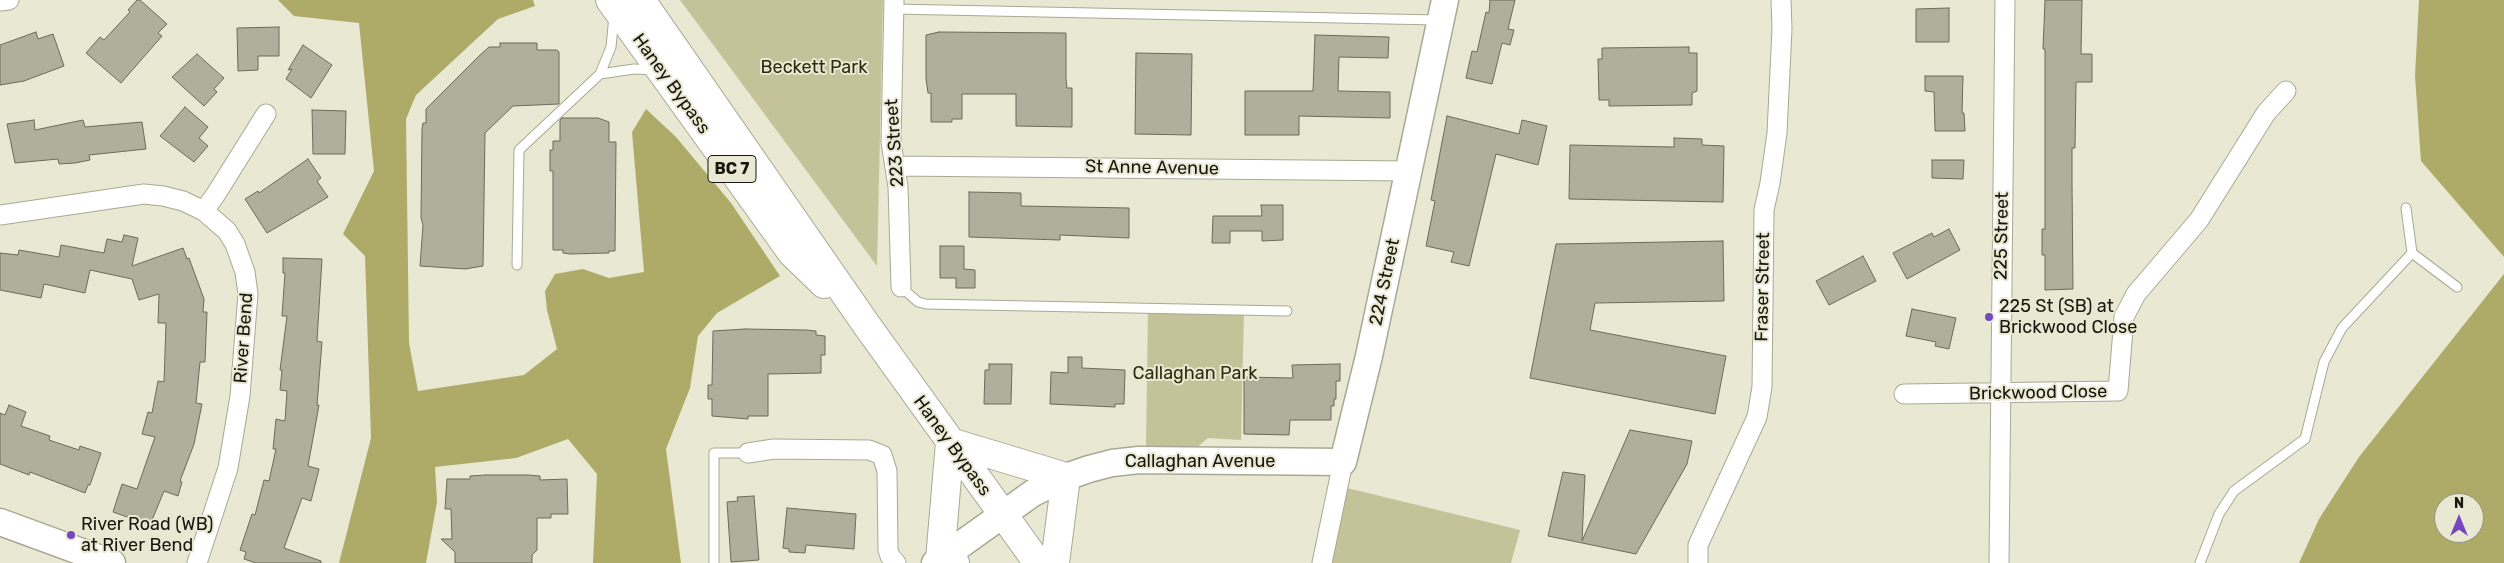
<!DOCTYPE html>
<html>
<head>
<meta charset="utf-8">
<style>
	body { margin:0 }
	#map { position:relative; width:2504px; height:563px; overflow:hidden; background:#e9e8d2; font-family:Rubik,sans-serif }
	canvas { display:block }
	.north { position:absolute; left:2434px; top:493px; width:50px; height:50px; box-sizing:border-box; background:#e9e8d2; border:1px solid #959484; border-radius:50%; rotate:0deg; font-size:14px; font-weight:700; line-height:20px; text-align:center; color:#17170f }
	.north::after { content:''; display:block; margin:auto; width:18px; height:22px; background:#7548c0; clip-path:polygon(50% 0,100% 100%,50% 72%,0 100%) }
</style>
</head>
<body>
<div id="map">
<canvas width="2504" height="563"></canvas>
<div class="north">N</div>
</div>
<script>
const ctx = document.querySelector('canvas').getContext('2d');
ctx.lineJoin = 'round';
function paint(path, color) { ctx.fillStyle = color; ctx.fill(path, 'evenodd'); }
const toPath = rows => new Path2D(rows.map(r => 'M' + r).join(''));
function stroke(path, color, width, dash) { ctx.strokeStyle = color; ctx.lineWidth = width; ctx.lineCap = dash ? 'butt' : 'round'; ctx.setLineDash(dash || []); ctx.stroke(path); }
function write(font, color, halo, rows, align = 'center') {
  ctx.font = font + ' Rubik,sans-serif'; ctx.lineWidth = 4; ctx.setLineDash([]); ctx.textBaseline = 'middle'; ctx.strokeStyle = halo; ctx.fillStyle = color; for (const [text, x, y, turn = 0] of rows) {
    ctx.save(); ctx.translate(x, y); ctx.rotate((+turn || 0) * Math.PI / 180); ctx.textAlign = isNaN(turn) ? turn : align; if (halo) ctx.strokeText(text, 0, 0); ctx.fillText(text, 0, 0); ctx.restore();
  }
}
paint(toPath([
	[680,0,883,0,877,266],
	[1148,309,1244,311,1241,440,1208,438,1195,449,1146,446],
	[1347,488,1520,530,1511,563,1331,563]
]), '#c3c299');
paint(toPath([
	[278,0,533,0,535,6,498,19,416,95,406,119,409,343,418,391,524,375,557,349,547,310,545,291,555,274,583,269,609,278,644,272,632,132,646,109,676,137,731,203,780,276,717,313,698,336,690,388,666,449,681,563,593,563,597,474,568,439,516,458,435,467,437,502,426,563,339,563,371,438,365,256,343,234,374,171,359,23,294,16],
	[2419,0,2504,0,2504,257,2421,161,2415,76],
	[2504,274,2504,563,2299,563,2319,519,2359,457],
	[2444,503,2474,503,2474,533,2444,533]
]), '#aeaa68');
const building = toPath([
	[137,0,140,0,167,24,158,33,162,36,121,83,86,53,100,37,104,40,130,12,128,10,137,0],
	[1490,0,1515,0,1508,29,1514,30,1510,45,1502,43,1492,84,1466,78,1472,51,1477,52,1486,12,1489,13,1490,0],
	[2045,0,2082,0,2081,54,2092,54,2092,82,2076,82,2075,148,2072,148,2072,182,2073,289,2045,290,2045,255,2042,255,2042,229,2045,229,2045,49,2043,49,2045,0],
	[1949,8,1949,42,1916,42,1916,9,1949,8],
	[279,27,279,56,258,56,258,70,238,71,237,28,279,27],
	[36,32,38,39,53,34,64,66,24,81,0,85,0,45,36,32],
	[939,32,1066,33,1066,79,1067,88,1072,88,1072,127,1016,126,1016,94,962,94,962,119,952,119,952,122,931,122,931,93,928,93,926,79,926,35,939,32],
	[1315,35,1389,37,1388,58,1339,57,1338,91,1390,92,1390,118,1299,116,1299,135,1245,135,1245,91,1313,91,1315,35],
	[500,43,537,43,537,50,557,50,559,52,559,104,513,106,485,133,483,266,465,269,420,266,423,225,421,218,422,129,423,123,426,123,426,109,480,55,489,47,500,47,500,43],
	[303,45,332,65,311,98,286,79,292,69,288,70,303,45],
	[1689,47,1689,53,1697,53,1697,91,1692,93,1692,105,1609,106,1609,100,1599,100,1598,59,1602,59,1602,48,1689,47],
	[1136,53,1192,54,1191,135,1135,134,1136,53],
	[197,54,224,78,214,89,217,92,204,106,172,77,197,54],
	[1925,76,1963,76,1962,113,1964,113,1965,131,1935,131,1934,92,1925,91,1925,76],
	[185,107,208,127,199,138,208,146,194,162,160,136,185,107],
	[312,110,346,111,345,154,313,154,312,110],
	[1447,116,1519,134,1522,120,1547,126,1538,165,1496,154,1469,266,1451,262,1454,252,1426,246,1435,201,1431,200,1447,116],
	[562,118,598,118,609,122,609,142,616,142,615,251,609,251,609,253,570,254,563,253,563,250,553,250,553,171,550,171,550,150,553,150,553,141,560,141,560,120,562,118],
	[34,120,35,130,83,120,85,127,142,122,146,149,89,155,90,160,75,163,59,164,58,159,15,163,7,124,34,120],
	[1674,138,1702,139,1702,145,1724,146,1723,202,1569,199,1570,145,1674,147,1674,138],
	[308,159,321,178,317,181,328,197,267,233,245,199,258,191,259,193,308,159],
	[1932,160,1964,160,1963,179,1932,178,1932,160],
	[969,192,1021,193,1021,206,1129,208,1129,238,1060,235,1060,240,969,237,969,192],
	[1261,205,1283,205,1283,240,1262,241,1262,231,1230,231,1230,243,1212,243,1213,216,1262,216,1261,205],
	[1949,229,1960,250,1907,279,1893,253,1932,233,1934,237,1949,229],
	[124,235,138,238,132,266,183,248,187,259,189,258,204,299,203,312,207,312,205,362,200,362,196,403,202,404,194,444,180,481,182,482,178,496,164,491,150,525,113,512,122,484,137,489,155,437,142,434,148,412,152,413,158,381,164,382,166,323,158,323,159,294,139,300,132,279,90,270,85,293,44,284,41,298,0,290,0,253,18,255,19,250,59,257,61,245,104,253,107,239,122,242,124,235],
	[1723,241,1724,301,1595,303,1590,330,1726,356,1715,414,1530,378,1556,244,1723,241],
	[940,246,964,246,964,269,975,270,975,288,956,288,956,278,940,278,940,246],
	[1863,256,1876,281,1829,305,1816,281,1863,256],
	[283,258,322,259,317,341,322,342,317,405,319,405,308,466,319,469,311,501,302,498,284,548,321,561,321,563,256,563,244,559,246,552,240,550,252,514,255,515,264,480,269,481,276,449,273,449,276,419,285,421,287,391,280,390,282,370,280,370,287,316,282,316,285,273,283,273,283,258],
	[1912,309,1956,318,1949,349,1935,346,1936,342,1906,336,1912,309],
	[745,329,806,330,816,331,816,335,825,336,825,355,821,355,821,373,768,374,768,416,748,416,748,419,712,416,712,399,708,399,708,385,712,385,713,331,745,329],
	[1068,357,1082,357,1082,368,1125,370,1124,404,1115,404,1115,407,1050,404,1051,372,1068,373,1068,357],
	[989,364,1012,364,1011,404,984,404,985,370,989,370,989,364],
	[1340,364,1340,381,1336,381,1336,399,1334,399,1334,406,1331,406,1331,420,1290,420,1289,435,1244,434,1244,377,1293,378,1292,365,1340,364],
	[9,405,26,412,21,426,50,436,49,440,79,450,80,446,101,453,90,485,88,485,85,493,30,472,29,475,0,464,0,413,5,415,9,405],
	[1630,430,1692,441,1687,464,1636,554,1548,536,1563,472,1585,475,1582,541,1630,430],
	[486,475,528,475,540,476,540,480,567,479,568,514,551,514,551,518,537,518,537,550,532,555,532,563,455,563,455,552,441,539,452,539,451,509,445,509,447,479,470,479,470,476,486,475],
	[754,496,759,560,731,562,727,502,738,501,737,497,754,496],
	[787,508,856,514,854,549,806,545,805,553,789,552,789,549,783,548,787,508]
]);
paint(building, '#b0af9b');
stroke(building, '#6b6b58', 1);
const lane = toPath([
	[893,9,1438,20],
	[600,74,634,69,655,70],
	[2406,208,2412,253],
	[517,265,519,150,600,74,611,47,614,16],
	[901,287,918,302,926,304,1287,311],
	[714,563,714,453,748,453],
	[2200,563,2219,514,2234,491,2305,439,2324,362,2342,328,2412,253,2457,287]
]);
const street = toPath([
	[894,0,891,142,898,187,901,287],
	[0,1,9,0],
	[897,166,1408,171],
	[204,211,216,194,266,114],
	[0,215,144,194,163,196,183,201,204,211,227,231,235,244,245,272,248,294,240,396,228,468,197,563],
	[1904,394,2118,391,2124,317,2136,294,2199,220,2266,113,2286,91],
	[748,453,774,449,869,450,882,455,887,471,888,550,890,556,896,563],
	[1322,563,1343,462],
	[1698,563,1698,545,1757,417,1762,387,1764,210,1770,183,1777,133,1782,29,1781,0],
	[1999,563,2005,0]
]);
const secondary = toPath([
	[0,522,112,563],
	[935,563,1033,493,1066,477,1089,469,1112,463,1139,460,1343,462,1369,356,1445,0]
]);
const highway = toPath([
	[610,0,792,253,824,284],
	[641,0,868,327,1038,563],
	[950,442,1066,477,1055,563],
	[950,442,940,560,955,563]
]);
stroke(lane, '#a9a894', 11);
stroke(street, '#a9a894', 21);
stroke(secondary, '#a9a894', 29);
stroke(highway, '#a9a894', 30);
stroke(lane, '#fff', 9);
stroke(street, '#fff', 19);
stroke(secondary, '#fff', 26);
stroke(highway, '#fff', 28);
for (const [x, y, r, color] of [
	[1989,317,5,"#7548c0"],
	[71,535,5,"#7548c0"]
]) { const dot = new Path2D(); dot.arc(x, y, r, 0, 2 * Math.PI); ctx.fillStyle = color; ctx.fill(dot); stroke(dot, '#e9e8d2', 2); }
for (const [x, y, w] of [
	[732,169,48]
]) { const box = new Path2D(); box.roundRect(x - w / 2, y - 13.5, w, 27, 4); ctx.fillStyle = '#e9e8d2'; ctx.fill(box); stroke(box, '#17170f', 1); }
write('bold 16px', '#17170f', null, [
	["BC 7",732,169]
]);
write('18px', '#2e2b0d', '#e9e8d2', [
	["Beckett Park",814,68],
	["Callaghan Park",1195,374]
]);
write('18px', '#17170f', '#e9e8d2', [
	["Haney Bypass",671,84,54],
	["223 Street",895,143,-94],
	["St Anne Avenue",1152,168,1],
	["225 Street",2002,236,-89],
	["224 Street",1385,282,-78],
	["Fraser Street",1763,287,-89],
	["River Bend",244,338,-86],
	["Brickwood Close",2038,393,-1],
	["Haney Bypass",952,446,54],
	["Callaghan Avenue",1200,462]
]);
write('18px', '#17170f', '#e9e8d2', [
	["225 St (SB) at",1999,307],
	["Brickwood Close",1999,328],
	["River Road (WB)",81,525],
	["at River Bend",81,546]
], 'left');
</script>
</body>
</html>
